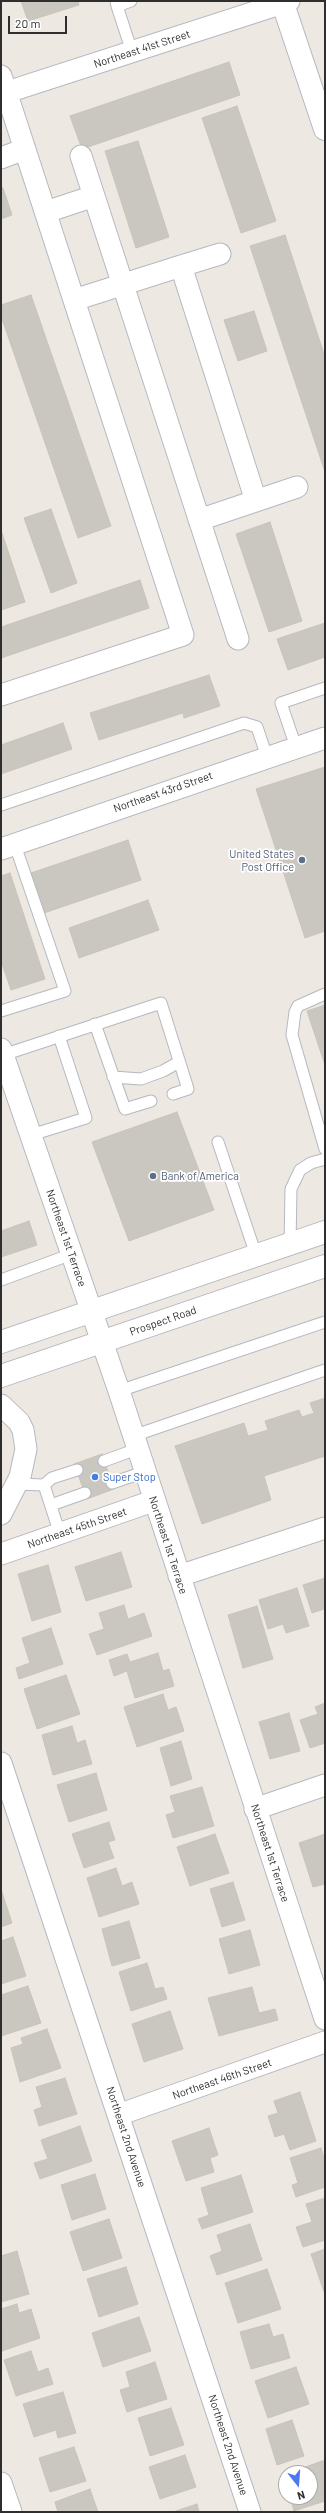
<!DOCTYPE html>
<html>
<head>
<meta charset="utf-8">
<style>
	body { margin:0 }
	#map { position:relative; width:326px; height:2513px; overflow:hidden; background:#eee8e2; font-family:Barlow,sans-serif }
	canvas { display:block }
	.frame { position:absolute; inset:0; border:2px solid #2e2e2e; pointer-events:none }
	.north { position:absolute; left:278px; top:2465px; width:40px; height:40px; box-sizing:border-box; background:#fff; border:1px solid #ababab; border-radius:50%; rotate:163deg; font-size:11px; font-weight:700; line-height:16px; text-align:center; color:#2e2e2e }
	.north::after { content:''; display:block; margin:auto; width:14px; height:18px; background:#4d78f0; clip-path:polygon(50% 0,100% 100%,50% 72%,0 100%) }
	.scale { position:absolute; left:8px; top:16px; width:59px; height:18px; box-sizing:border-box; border:2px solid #2e2e2e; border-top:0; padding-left:5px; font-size:12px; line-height:14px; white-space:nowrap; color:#2e2e2e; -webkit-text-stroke:3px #fff; paint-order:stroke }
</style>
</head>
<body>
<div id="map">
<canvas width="326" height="2513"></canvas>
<div class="frame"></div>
<div class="north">N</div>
<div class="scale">20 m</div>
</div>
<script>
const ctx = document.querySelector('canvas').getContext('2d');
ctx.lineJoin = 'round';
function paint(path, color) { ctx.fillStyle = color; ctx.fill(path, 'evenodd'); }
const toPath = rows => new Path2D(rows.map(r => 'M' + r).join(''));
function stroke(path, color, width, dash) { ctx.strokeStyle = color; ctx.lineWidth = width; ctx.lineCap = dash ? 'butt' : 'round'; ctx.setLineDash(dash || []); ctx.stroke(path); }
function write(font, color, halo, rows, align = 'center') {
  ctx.font = font + ' Barlow,sans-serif'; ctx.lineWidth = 3.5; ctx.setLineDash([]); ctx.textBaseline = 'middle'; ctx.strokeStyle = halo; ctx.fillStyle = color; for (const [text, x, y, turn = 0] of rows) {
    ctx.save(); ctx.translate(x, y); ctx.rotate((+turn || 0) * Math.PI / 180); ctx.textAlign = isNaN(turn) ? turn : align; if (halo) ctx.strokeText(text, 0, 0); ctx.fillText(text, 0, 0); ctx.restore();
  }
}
const building = toPath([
	[21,1,78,1,79,5,28,21,21,1],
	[229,62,240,95,82,149,70,116,229,62],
	[237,106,276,221,241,233,202,118,237,106],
	[138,141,169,237,136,248,105,151,138,141],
	[1,188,3,188,12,215,1,219,1,188],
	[285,235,325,357,325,472,250,246,285,235],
	[31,295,111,526,78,538,1,316,1,305,31,295],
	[254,311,267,351,238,361,224,320,254,311],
	[51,509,77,583,51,593,24,518,51,509],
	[270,522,302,621,269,632,236,534,270,522],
	[1,530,25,602,1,610,1,530],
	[140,580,149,608,1,658,1,627,140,580],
	[325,623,325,657,288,670,277,639,325,623],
	[209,675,220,706,184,718,183,713,99,740,90,713,209,675],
	[63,723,72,749,1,774,1,745,63,723],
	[325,767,325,931,305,938,256,789,325,767],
	[128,840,141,880,44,913,31,873,128,840],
	[10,873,45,979,11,990,1,961,1,876,10,873],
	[148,900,159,930,79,958,69,928,148,900],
	[325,1005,325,1065,307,1011,325,1005],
	[177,1112,214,1210,129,1241,92,1142,177,1112],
	[29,1221,37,1245,1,1257,1,1231,29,1221],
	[325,1398,325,1456,264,1476,271,1500,202,1524,175,1446,244,1423,248,1436,268,1430,265,1421,299,1410,302,1417,314,1413,310,1403,325,1398],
	[102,1454,114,1489,87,1499,74,1464,102,1454],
	[121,1552,132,1587,86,1601,75,1567,121,1552],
	[48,1565,61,1612,32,1621,18,1574,48,1565],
	[325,1578,325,1613,324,1609,312,1613,303,1585,325,1578],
	[297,1588,309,1626,286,1633,283,1624,268,1629,259,1600,297,1588],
	[124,1605,128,1619,144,1613,152,1636,97,1655,89,1634,104,1629,99,1613,124,1605],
	[257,1606,273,1659,243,1668,228,1615,257,1606],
	[51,1628,63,1664,19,1679,16,1668,30,1663,22,1638,51,1628],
	[158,1653,163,1671,169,1669,174,1686,135,1698,127,1671,114,1676,109,1660,127,1654,130,1662,158,1653],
	[66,1675,80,1714,37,1729,24,1689,66,1675],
	[163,1694,168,1710,176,1707,184,1731,137,1747,124,1707,163,1694],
	[325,1703,325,1743,310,1748,300,1720,318,1714,315,1707,325,1703],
	[289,1713,300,1751,270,1759,259,1722,289,1713],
	[72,1726,77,1743,85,1740,92,1764,53,1775,42,1735,72,1726],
	[181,1741,192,1779,171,1786,160,1748,181,1741],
	[96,1773,107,1810,69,1822,57,1785,96,1773],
	[202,1787,214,1826,173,1838,166,1815,175,1812,170,1796,202,1787],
	[109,1822,115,1840,108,1842,114,1858,84,1868,72,1834,109,1822],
	[215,1834,229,1873,190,1886,177,1847,215,1834],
	[325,1834,325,1884,313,1887,299,1843,325,1834],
	[116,1868,122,1886,132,1882,139,1904,99,1917,87,1878,116,1868],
	[233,1882,245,1920,222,1927,210,1889,233,1882],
	[1,1889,12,1923,1,1927,1,1889],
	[129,1921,140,1958,112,1966,102,1929,129,1921],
	[250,1930,260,1965,229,1974,219,1939,250,1930],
	[13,1937,26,1976,1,1984,1,1941,13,1937],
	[147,1963,155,1989,163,1987,167,1999,131,2011,119,1972,147,1963],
	[28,1986,41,2023,1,2036,1,1995,28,1986],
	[252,1987,259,2013,275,2009,278,2020,219,2036,208,1998,252,1987],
	[170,2011,183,2049,144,2062,132,2024,170,2011],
	[47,2029,61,2068,20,2082,11,2048,23,2044,21,2038,47,2029],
	[65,2078,77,2114,39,2126,34,2110,42,2107,36,2087,65,2078],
	[300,2092,316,2141,290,2150,284,2134,275,2137,268,2116,278,2113,274,2101,300,2092],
	[80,2126,92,2161,40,2179,34,2163,48,2159,41,2140,80,2126],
	[209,2128,218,2155,210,2158,214,2172,186,2181,172,2141,209,2128],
	[321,2148,325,2161,325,2187,296,2197,292,2185,298,2183,290,2158,321,2148],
	[95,2174,106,2209,72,2220,61,2185,95,2174],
	[241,2175,253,2212,202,2229,198,2219,209,2215,201,2188,241,2175],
	[325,2198,325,2240,303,2247,296,2227,312,2222,306,2204,325,2198],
	[109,2219,122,2258,83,2271,70,2232,109,2219],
	[250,2224,262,2260,217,2275,210,2256,222,2251,217,2235,250,2224],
	[325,2249,325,2291,324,2292,311,2254,325,2249],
	[17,2251,29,2294,1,2302,1,2256,17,2251],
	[126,2267,138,2304,99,2317,87,2279,126,2267],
	[267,2269,281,2309,238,2323,225,2283,267,2269],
	[17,2304,19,2313,31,2309,40,2338,2,2351,1,2309,17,2304],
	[139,2317,151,2351,103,2367,92,2333,139,2317],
	[269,2324,273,2337,283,2334,290,2358,251,2369,240,2332,269,2324],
	[31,2351,38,2372,48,2368,53,2384,16,2396,4,2360,31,2351],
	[155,2362,167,2399,127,2412,120,2390,130,2387,126,2372,155,2362],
	[296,2367,309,2404,268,2418,255,2381,296,2367],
	[63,2392,76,2433,58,2438,56,2430,34,2437,23,2404,63,2392],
	[171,2408,184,2445,150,2456,138,2418,171,2408],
	[292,2420,304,2456,277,2465,266,2429,292,2420],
	[74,2447,86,2481,50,2492,39,2458,74,2447],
	[185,2455,196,2487,160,2499,149,2467,185,2455],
	[325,2460,325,2501,294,2511,290,2497,310,2497,310,2473,295,2473,294,2471,325,2460],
	[90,2489,98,2512,58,2512,55,2502,90,2489],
	[197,2504,199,2512,173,2512,197,2504]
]);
paint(building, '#cac6c0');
stroke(building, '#cac3bb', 1);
const service = toPath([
	[116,1,117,6,131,1],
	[117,6,132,52],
	[296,747,281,703,325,688],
	[1,805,244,723,257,727,267,757],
	[325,994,298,1006,295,1012,292,1035,325,1149],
	[1,1011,65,991,15,845],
	[95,1024,125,1109,151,1101],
	[3,1055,161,1003,188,1089,173,1094],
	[113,1077,141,1079,163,1071,179,1062],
	[31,1135,86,1118,59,1036],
	[218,1142,256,1255],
	[290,1244,291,1189,300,1170,311,1163,325,1159],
	[1,1280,72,1254],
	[119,1391,325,1322],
	[133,1436,325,1370],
	[104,1461,137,1449],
	[112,1483,144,1472],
	[17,1484,44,1485,60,1534],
	[44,1485,52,1478,77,1470],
	[51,1505,85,1493]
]);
const minor = toPath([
	[1,76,183,635,1,695],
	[1,94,289,1],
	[81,156,238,639],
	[1,158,25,149],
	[46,212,94,196],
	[220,254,181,266,256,501],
	[74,300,181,266],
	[199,520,297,487],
	[1,849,325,738],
	[1,1049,119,1391,325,2019],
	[1,1405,19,1422,23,1430,26,1449,20,1477,1,1514],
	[1,1554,153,1501],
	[179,1576,325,1528],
	[1,1763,250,2512],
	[255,1809,325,1785],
	[118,2115,325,2042],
	[1,2483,11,2512]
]);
const secondary = toPath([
	[282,1,325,129],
	[1,1342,325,1232],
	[1,1376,325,1266]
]);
stroke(service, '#b5b8c0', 13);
stroke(minor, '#b5b8c0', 23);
stroke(secondary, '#b5b8c0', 24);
stroke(service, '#fff', 11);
stroke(minor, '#fff', 21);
stroke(secondary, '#fff', 22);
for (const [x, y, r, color] of [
	[302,860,4,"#5c6f8a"],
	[153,1176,4,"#5c6f8a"],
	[95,1477,4,"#3f7fe0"]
]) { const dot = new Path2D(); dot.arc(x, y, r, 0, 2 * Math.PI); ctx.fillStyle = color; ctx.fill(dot); stroke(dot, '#fff', 1.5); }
write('11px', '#2e2e2e', '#fff', [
	["Northeast 41st Street",142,49,-18],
	["Northeast 43rd Street",163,792,-19],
	["Northeast 1st Terrace",66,1238,71],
	["Prospect Road",163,1321,-19],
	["Northeast 45th Street",77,1528,-19],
	["Northeast 1st Terrace",168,1545,72],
	["Northeast 1st Terrace",270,1853,72],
	["Northeast 46th Street",222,2079,-19],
	["Northeast 2nd Avenue",126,2137,72],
	["Northeast 2nd Avenue",228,2445,72]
]);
write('11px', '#4e5e75', '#fff', [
	["United States",294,854],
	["Post Office",294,867],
	["Bank of America",161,1176,"left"]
], 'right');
write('11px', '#366cbe', '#fff', [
	["Super Stop",103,1477]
], 'left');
</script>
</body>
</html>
